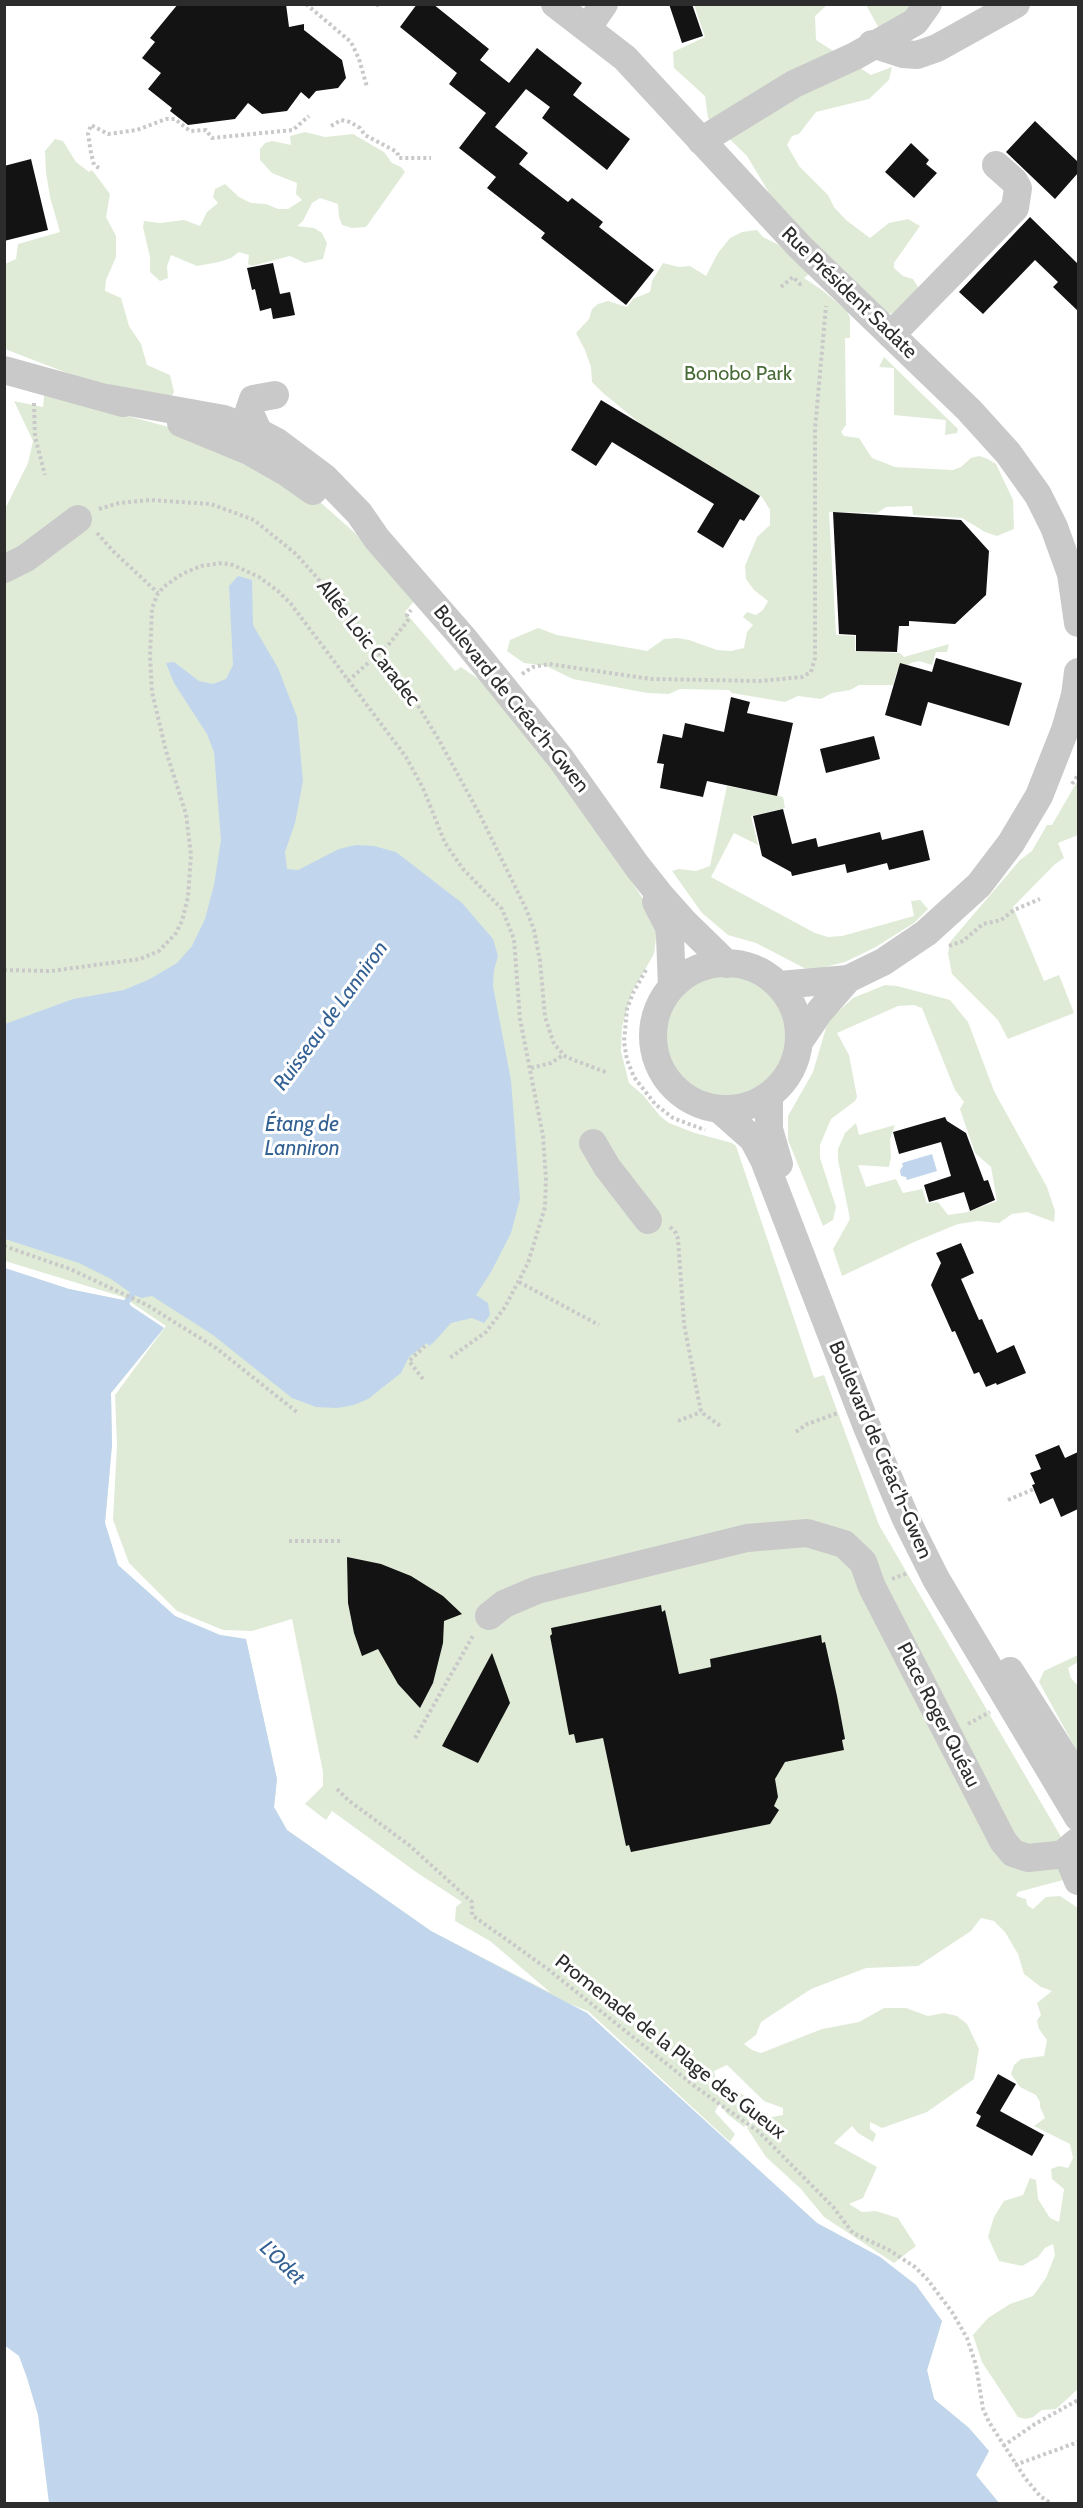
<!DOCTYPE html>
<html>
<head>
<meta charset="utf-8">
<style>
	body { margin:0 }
	#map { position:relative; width:1083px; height:2508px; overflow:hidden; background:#fff; font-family:Cabin,sans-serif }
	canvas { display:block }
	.frame { position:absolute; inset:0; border:6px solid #2c2c2c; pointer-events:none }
</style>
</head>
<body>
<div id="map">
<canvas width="1083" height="2508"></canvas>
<div class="frame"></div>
</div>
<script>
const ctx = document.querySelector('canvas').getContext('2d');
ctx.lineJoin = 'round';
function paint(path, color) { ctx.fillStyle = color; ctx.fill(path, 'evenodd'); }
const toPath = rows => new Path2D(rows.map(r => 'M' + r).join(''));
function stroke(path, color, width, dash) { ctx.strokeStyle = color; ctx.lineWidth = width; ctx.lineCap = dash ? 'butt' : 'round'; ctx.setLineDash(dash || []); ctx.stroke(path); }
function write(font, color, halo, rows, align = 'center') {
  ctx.font = font + ' Cabin,sans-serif'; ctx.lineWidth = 6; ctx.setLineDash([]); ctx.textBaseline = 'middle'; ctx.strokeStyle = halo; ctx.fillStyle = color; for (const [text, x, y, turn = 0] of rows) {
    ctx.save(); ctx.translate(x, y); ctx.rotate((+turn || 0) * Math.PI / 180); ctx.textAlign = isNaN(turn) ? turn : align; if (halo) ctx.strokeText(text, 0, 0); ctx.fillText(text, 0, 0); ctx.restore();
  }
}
paint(toPath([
	[694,5,827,5,815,16,816,40,871,75,892,67,889,80,869,99,816,112,799,134,792,136,787,145,799,166,828,195,834,207,846,220,870,238,889,223,908,219,920,226,894,263,894,268,903,276,913,279,918,287,903,317,885,312,777,206,747,156,708,118,705,96,674,68,673,52,705,37],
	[866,5,920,5,880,30],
	[305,132,325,137,353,134,384,152,392,163,401,167,405,172,366,227,352,228,342,225,339,217,338,204,320,198,312,203,303,221,297,226,314,228,322,233,327,243,323,259,305,263,290,256,252,266,248,264,249,255,239,252,231,258,219,262,197,266,171,255,167,266,168,278,160,281,150,272,150,257,143,227,144,221,160,223,184,220,200,226,207,212,218,203,213,197,215,189,225,184,239,197,251,203,266,204,278,209,288,209,302,200,296,194,297,183,272,173,260,160,260,149,265,143,272,141,291,145,290,136],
	[55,139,63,141,76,162,89,172,92,170,110,194,106,217,116,236,116,257,106,280,105,291,121,298,129,326,141,344,147,365,170,375,174,392,169,401,111,390,5,349,5,264,16,259,18,244,60,232,50,197,46,172,45,151],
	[757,230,763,237,779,245,809,274,804,278,822,290,847,311,850,318,850,338,845,338,846,425,841,432,844,436,859,438,872,458,895,467,953,470,961,467,971,458,979,456,988,459,996,464,1013,500,1014,529,997,536,985,532,962,518,913,515,912,506,886,507,877,513,829,512,836,635,855,636,855,651,900,653,904,657,949,644,947,652,936,652,932,665,919,661,911,663,897,671,893,685,859,685,850,690,832,693,821,699,798,696,785,702,732,693,729,690,680,689,669,694,647,693,573,679,546,666,524,663,507,651,510,640,538,628,557,635,647,651,664,639,677,638,689,640,717,650,731,651,744,648,747,632,753,625,743,617,747,612,756,615,763,610,768,601,754,590,746,579,745,566,757,537,770,525,770,510,762,497,642,425,603,393,592,382,591,367,585,350,576,333,589,319,592,309,598,304,608,301,627,307,633,299,650,292,652,281,663,263,679,267,690,266,706,276,718,253,730,238,742,232],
	[884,357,958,429,957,433,945,435,946,420,894,415,894,368,879,367],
	[44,396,57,397,165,426,205,440,320,502,355,533,415,600,405,612,423,633,455,671,461,667,480,680,547,763,628,876,658,922,654,954,632,992,622,1027,621,1051,629,1083,643,1095,660,1116,669,1123,695,1133,732,1143,736,1146,814,1378,824,1375,879,1525,1078,1866,1078,1876,1018,1892,1016,1896,1026,1899,1027,1905,1033,1909,1046,1897,1060,1896,1078,1908,1078,2389,1056,2409,1042,2410,1033,2417,1026,2419,1018,2417,982,2362,973,2335,988,2318,1010,2304,1033,2296,1046,2278,1055,2255,1053,2244,1045,2248,1038,2257,1022,2266,999,2261,988,2237,994,2217,1004,2201,1023,2195,1030,2178,1036,2180,1038,2199,1050,2218,1059,2222,1064,2189,1052,2179,1051,2169,1059,2166,1068,2168,1073,2158,1070,2144,1034,2126,1045,2118,1040,2107,1040,2102,1036,2095,1020,2087,1011,2074,1014,2065,1021,2059,1044,2056,1047,2040,1039,2029,1037,2020,1041,2015,1037,2003,1052,1991,1041,1987,1024,1974,1018,1954,1005,1932,994,1921,981,1918,971,1931,918,1966,866,1968,811,1989,761,2022,756,2035,744,2044,752,2050,761,2053,822,2029,859,2022,884,2008,906,2008,928,2016,944,2013,957,2016,967,2024,979,2049,974,2079,927,2112,882,2128,870,2122,870,2129,876,2134,873,2142,858,2133,852,2126,834,2143,877,2167,863,2198,849,2204,862,2212,876,2211,898,2218,916,2246,894,2263,824,2217,801,2189,766,2157,747,2128,755,2120,783,2115,783,2108,764,2101,727,2065,714,2071,716,2082,723,2088,740,2093,752,2101,753,2117,744,2127,727,2114,719,2103,715,2112,735,2134,730,2142,588,2011,570,2004,587,2013,817,2223,880,2257,916,2285,942,2321,927,2370,934,2399,969,2428,989,2451,976,2475,999,2503,320,2230,4,1268,69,1289,128,1301,131,1306,164,1328,111,1393,112,1445,105,1523,118,1565,175,1616,220,1635,246,1639,277,1779,274,1807,287,1830,431,1931,551,1993,490,1941,455,1921,456,1907,462,1902,416,1872,332,1811,326,1820,305,1804,323,1786,323,1772,292,1619,252,1631,223,1630,177,1611,129,1563,113,1520,117,1445,115,1395,166,1326,123,1297,5,1261,4,511,28,463,33,441,14,401,43,407],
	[1078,780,1078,835,1058,843,1064,858,1055,864,1013,907,1044,981,1059,975,1074,1013,1008,1039,998,1020,952,974,948,954,950,942,1020,860,1032,851,1047,825,1052,825],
	[727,786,783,797,785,808,751,816,758,845,734,833,711,877,815,933,828,937,842,936,914,916,911,901,920,900,928,909,914,923,874,948,845,962,821,968,806,969,756,943,728,935,702,913,672,871,679,869,696,871,710,866],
	'664 1036a61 61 0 1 1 122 0a61 61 0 1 1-122 0Z',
	[885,985,897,986,950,1000,968,1022,994,1091,1047,1187,1055,1211,1054,1222,1027,1212,1012,1214,999,1223,978,1221,958,1224,914,1242,842,1276,833,1249,850,1219,838,1160,838,1149,845,1133,856,1123,859,1135,895,1125,890,1139,891,1157,889,1167,858,1165,866,1187,896,1179,903,1193,922,1189,927,1203,938,1202,948,1215,968,1212,997,1201,991,1167,975,1153,960,1109,964,1102,955,1090,922,1008,914,1005,898,1006,837,1033,849,1055,857,1097,855,1101,831,1119,820,1145,820,1158,836,1207,833,1220,823,1226,788,1140,788,1116,813,1072,826,1028,832,1017,853,998],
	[1078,1655,1078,1662,1068,1668,1071,1678,1078,1686,1078,1753,1039,1682,1044,1671]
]), '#dfebd7');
paint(toPath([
	[238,576,252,580,253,625,278,668,297,717,303,781,295,823,285,852,287,869,298,870,339,849,356,845,374,846,396,852,462,903,493,939,498,956,494,970,493,986,511,1080,520,1199,511,1233,491,1272,476,1295,488,1303,490,1315,484,1323,472,1318,451,1323,434,1342,429,1346,427,1343,409,1357,401,1373,368,1399,354,1405,337,1408,316,1407,292,1398,213,1335,152,1296,141,1298,128,1291,111,1279,79,1263,5,1239,5,1024,73,999,124,990,150,979,177,963,192,946,205,919,214,885,221,840,214,752,207,734,174,683,166,663,174,662,199,681,213,684,226,679,233,665,229,586],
	[932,1154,937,1171,907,1180,906,1177,901,1176,900,1170,903,1166,902,1163],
	[5,1268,69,1289,128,1301,131,1306,164,1328,111,1393,112,1445,105,1523,118,1565,175,1616,220,1635,246,1639,277,1779,274,1807,287,1830,431,1931,587,2013,817,2223,880,2257,916,2285,942,2321,927,2370,934,2399,969,2428,989,2451,976,2475,999,2503,49,2503,38,2415,27,2378,19,2356,4,2345]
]), '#c1d6ed');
stroke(toPath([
	[123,1307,136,1289]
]), '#c1d6ed', 6);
paint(toPath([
	[178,4,286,4,289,27,304,24,304,30,342,60,346,78,338,88,316,91,309,99,301,92,287,111,262,114,248,103,235,119,188,125,170,111,172,108,148,89,161,73,142,58,155,42,150,38],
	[417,4,433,4,489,49,480,60,509,83,537,48,582,83,573,95,630,139,607,170,542,118,550,107,526,89,495,127,528,153,519,164,568,202,572,198,603,222,599,227,654,270,626,305,541,238,545,233,487,188,496,177,459,148,486,113,449,84,457,73,400,27],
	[669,4,692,4,703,36,682,43],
	[1035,121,1078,162,1078,173,1055,199,1006,152],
	[911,143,929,160,926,164,937,173,914,198,885,172],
	[31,159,48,230,4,241,4,166],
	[1030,217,1078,264,1078,311,1053,287,1058,282,1035,260,983,314,959,292],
	[273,263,280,294,290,292,295,315,273,319,271,308,260,311,255,289,252,290,247,268],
	[601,400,760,496,744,521,740,519,723,548,697,532,714,504,612,442,596,466,571,450],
	[833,512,961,520,989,551,986,595,955,624,909,621,909,626,899,626,897,652,856,651,856,635,839,634],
	[936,658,1022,683,1009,726,928,702,921,726,885,715,900,663,932,672],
	[731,697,750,702,747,713,793,723,777,796,707,781,703,797,660,788,664,764,657,763,663,734,682,738,685,723,724,732],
	[874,736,880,759,826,773,820,749],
	[783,809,792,844,816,838,818,847,880,832,882,840,923,830,930,860,889,870,887,863,847,873,845,864,792,876,791,872,762,856,753,816],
	[945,1117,947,1121,966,1133,984,1181,988,1180,995,1200,970,1211,964,1192,929,1202,924,1185,951,1176,941,1142,899,1154,893,1132],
	[961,1243,974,1273,961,1279,979,1320,982,1319,997,1353,1014,1345,1026,1373,997,1385,996,1383,986,1387,979,1372,974,1374,955,1331,952,1332,931,1285,941,1263,936,1253],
	[1059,1445,1065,1458,1078,1452,1078,1509,1061,1517,1053,1498,1040,1504,1032,1485,1035,1484,1030,1473,1041,1469,1035,1455],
	[347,1557,381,1564,411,1576,443,1596,462,1614,444,1621,443,1643,433,1683,420,1708,398,1684,378,1649,362,1656,354,1633,348,1603],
	[661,1605,662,1612,665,1610,679,1674,711,1667,710,1659,821,1635,822,1643,825,1642,837,1696,845,1739,842,1740,844,1750,785,1762,775,1779,778,1797,774,1806,779,1810,770,1824,631,1852,629,1845,626,1846,603,1738,576,1743,574,1734,569,1735,550,1636,552,1634,551,1628],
	[492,1653,510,1703,478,1763,442,1746],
	[998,2074,1016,2084,1000,2111,1044,2135,1032,2156,976,2126,981,2116,976,2113]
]), '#131313');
stroke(toPath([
	[306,4,351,42,359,59,367,87],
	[377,4,379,7],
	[331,126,341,120,350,122,360,128,365,135,397,152,399,158,431,158],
	[99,168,94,165,91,153,88,134,91,125,108,134,137,130,166,119,175,119,190,131,206,130,212,138,293,130,309,116],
	[781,287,793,277,800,284,804,282],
	[34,403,35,437,45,475],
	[99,509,119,503,150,500,211,504,254,520,296,554,343,607,409,691,439,740,481,817,527,911,534,930,540,961,545,1017,554,1044,566,1057,608,1073],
	[97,533,113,551,158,593],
	[522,674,533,667,549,664,651,679,761,681,802,677,811,672,815,658,815,429,826,306],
	[348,681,389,644,409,619,407,615,411,610],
	[1072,784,1078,775],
	[949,946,963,941,983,924,1001,920,1014,910,1040,899],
	[4,970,51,971,140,959,159,951,176,933,182,921,188,897,191,855,186,814,166,751,152,692,150,656,152,608,158,593,165,586,182,574,201,566,222,563,233,565,259,577,278,591,291,604,406,757,423,788,445,843,463,869,502,909,514,939,520,1019,543,1136,546,1179,545,1207,528,1263,505,1307,486,1332,450,1358],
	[646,970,633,993,627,1009,624,1042,627,1060,634,1077,655,1104,673,1118,705,1130],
	[531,1068,551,1063,563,1055],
	[670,1227,676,1233,678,1239,684,1324,701,1412,722,1427],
	[4,1246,70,1269,147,1305,216,1348,298,1413],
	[519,1282,599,1325],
	[423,1379,409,1361,425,1346],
	[678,1421,701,1412],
	[796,1432,807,1424,838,1413],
	[1008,1500,1034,1489],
	[289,1541,340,1541],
	[892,1579,908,1573],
	[968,1724,990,1712],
	[415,1738,474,1634],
	[337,1789,348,1800,409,1845,472,1902,472,1915,549,1970,697,2088,759,2132,833,2207,853,2233,889,2250,915,2267,927,2279,952,2312,967,2338,976,2365,983,2409,989,2422,1025,2478,1040,2496,1052,2504],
	[1003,2446,1035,2424,1078,2400],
	[1015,2465,1078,2442],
	[1058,2504,1059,2503]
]), '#c9c9c9', 4, [3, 3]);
stroke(toPath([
	[555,4,625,58,800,247,969,410,1008,453,1038,495,1054,527,1071,574,1078,623],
	[588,27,604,4],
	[872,44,903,54,917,55,937,48,1016,4],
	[701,141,794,84,855,56,915,22,928,4],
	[891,335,1015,208,1018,188,1014,181,996,165],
	[4,370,123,403],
	[107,398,224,419,258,432,277,442,325,478,359,513,377,539,465,640,561,759,637,866,660,895,684,922,727,964],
	[181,423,249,451,286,472,313,491],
	[263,442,249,411,253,399,275,395],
	[4,569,26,558,78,519],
	[656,902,669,927,670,936,672,987],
	'653 1036a73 73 0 1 1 146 0a73 73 0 1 1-146 0Z',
	[780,985,848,979,883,962,926,933,979,885,1011,843,1039,796,1065,730,1075,695,1078,672],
	[799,1042,820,1011,848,979],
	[769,1095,769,1129,779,1164],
	[719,1109,753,1139,764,1160,867,1427,906,1519,936,1579,1078,1817],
	[593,1143,607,1167,648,1220],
	[489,1616,504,1604,537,1590,747,1538,807,1533,844,1544,863,1562,872,1587,1003,1841,1013,1853,1028,1858,1066,1854],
	[1010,1671,1078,1778],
	[1078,1841,1066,1851,1078,1881]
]), '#c9c9c9', 28);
write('20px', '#2c2c2c', '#fff', [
	["Rue Président Sadate",849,293,44],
	["Allée Loic Caradec",368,643,52],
	["Boulevard de Créac'h-Gwen",511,699,51],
	["Boulevard de Créac'h-Gwen",880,1450,67],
	["Place Roger Quéau",938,1715,63],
	["Promenade de la Plage des Gueux",670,2047,38]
]);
write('20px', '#476b36', '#fff', [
	["Bonobo Park",738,374]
]);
write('italic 21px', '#346194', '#fff', [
	["Ruisseau de Lanniron",331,1016,-54],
	["Étang de",302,1125],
	["Lanniron",302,1149],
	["L'Odet",282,2263,44]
]);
</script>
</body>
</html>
